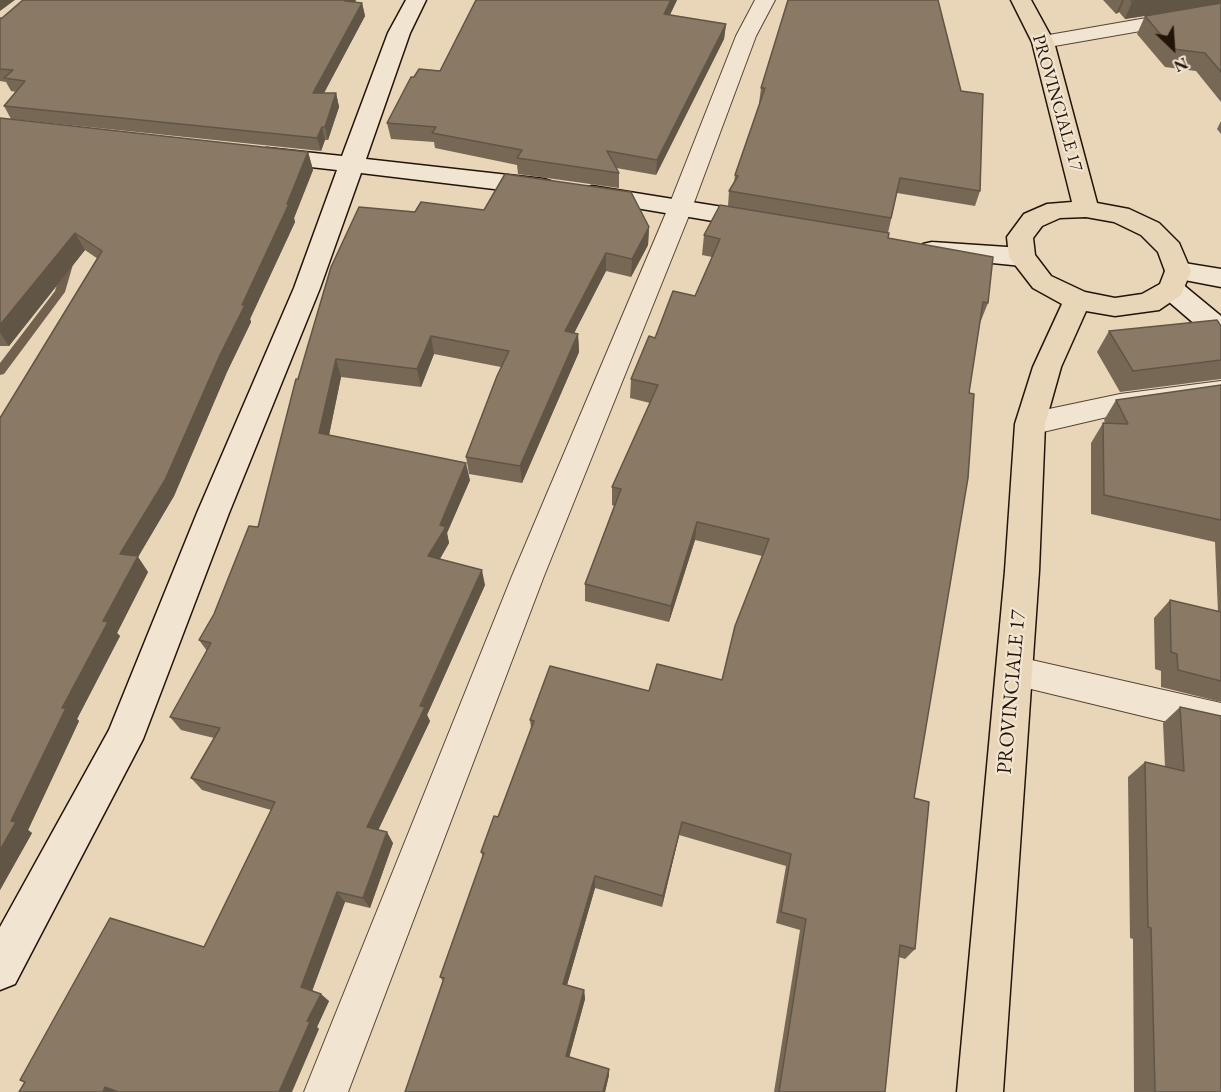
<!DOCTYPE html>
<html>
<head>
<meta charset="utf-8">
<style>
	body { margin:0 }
	#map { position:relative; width:1221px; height:1092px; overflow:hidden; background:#e9d6b8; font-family:"EB Garamond",serif }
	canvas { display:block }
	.north { position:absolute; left:1143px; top:18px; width:60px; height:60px; -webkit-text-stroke:4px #f1e4d1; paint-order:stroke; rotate:155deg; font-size:16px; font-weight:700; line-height:24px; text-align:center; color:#231409 }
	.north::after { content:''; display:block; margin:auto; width:21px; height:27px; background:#231409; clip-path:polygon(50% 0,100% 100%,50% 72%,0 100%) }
</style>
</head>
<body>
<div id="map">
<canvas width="1221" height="1092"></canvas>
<div class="north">N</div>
</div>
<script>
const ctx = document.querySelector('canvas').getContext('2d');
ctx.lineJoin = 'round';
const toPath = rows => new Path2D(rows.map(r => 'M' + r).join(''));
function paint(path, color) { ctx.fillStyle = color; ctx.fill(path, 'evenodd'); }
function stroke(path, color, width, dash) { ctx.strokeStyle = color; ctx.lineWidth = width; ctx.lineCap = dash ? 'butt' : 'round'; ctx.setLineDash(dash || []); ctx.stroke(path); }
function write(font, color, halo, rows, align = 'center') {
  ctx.font = font + ' "EB Garamond",serif'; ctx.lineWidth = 4.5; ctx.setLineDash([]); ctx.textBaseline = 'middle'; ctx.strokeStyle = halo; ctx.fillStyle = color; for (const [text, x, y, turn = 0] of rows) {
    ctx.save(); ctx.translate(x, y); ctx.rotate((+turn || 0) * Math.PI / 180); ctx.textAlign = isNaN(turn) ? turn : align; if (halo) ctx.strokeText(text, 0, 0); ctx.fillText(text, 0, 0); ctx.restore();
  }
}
paint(toPath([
	[69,258,74,261,65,292,4,374,0,375,0,363,55,291,64,261,69,258]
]), '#72614e');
const street = toPath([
	[755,0,775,0,756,36,692,208,544,576,348,1092,304,1092,512,576,668,208,736,36,755,0],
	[1221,5,1221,17,1043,48,1036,46,1033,42,1036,38,1043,36,1221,5],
	[1221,381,1221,401,1120,414,1030,435,1020,432,1016,424,1020,416,1030,413,1120,394,1221,381],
	[1014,656,1221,703,1221,735,1002,682,997,671,1002,660,1014,656]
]);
const secondary = toPath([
	[406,0,426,0,410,33,366,159,544,179,553,182,556,187,553,192,544,195,361,173,320,288,229,513,143,739,15,984,0,990,0,927,109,730,197,513,294,288,337,170,267,162,259,160,255,155,259,150,267,148,342,156,388,33,406,0],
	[592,186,760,213,769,215,773,221,769,227,760,229,583,199,580,194,583,189,592,186],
	[932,242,1022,248,1031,251,1035,257,1031,263,1022,266,923,256,919,250,923,244,932,242],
	[1178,262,1221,269,1221,287,1169,277,1165,271,1169,265,1178,262],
	[1171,280,1181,283,1221,316,1221,341,1211,338,1161,295,1157,289,1161,283,1171,280]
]);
const primary = toPath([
	[1011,0,1031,0,1054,42,1097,203,1129,209,1159,223,1179,243,1191,271,1181,295,1159,310,1115,316,1086,311,1061,367,1045,424,1039,571,1003,1092,957,1092,1005,571,1015,424,1033,367,1062,304,1033,288,1009,257,1007,237,1024,214,1047,204,1072,202,1032,42,1011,0],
	[1086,217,1114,222,1141,235,1158,252,1165,271,1160,284,1142,294,1115,298,1085,292,1051,276,1035,255,1033,238,1042,226,1060,218,1086,217]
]);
stroke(street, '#544435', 2);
stroke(secondary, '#231409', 3);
stroke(primary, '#231409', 3);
paint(street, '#f1e4d1');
paint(secondary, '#f1e4d1');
paint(primary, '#e9d6b8');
paint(toPath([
	[23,0,356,0,355,2,362,3,365,16,324,93,336,93,339,107,328,140,325,140,321,151,11,119,4,106,16,92,11,91,6,82,0,81,0,18,2,18],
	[476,0,677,0,670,15,726,24,724,39,656,175,616,168,619,173,619,188,518,174,517,165,435,148,434,142,391,139,387,123,414,77,440,71],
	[788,0,980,191,975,206,897,193,888,233,888,238,988,303,980,323,969,393,914,798,915,949,905,959,899,957,885,1092,774,1092,800,930,776,923,786,866,679,835,662,907,595,888,567,985,584,990,585,999,569,1057,609,1069,609,1075,605,1092,405,1092,443,981,440,977,483,857,481,852,498,817,531,728,530,720,649,691,722,680,762,556,695,540,669,622,585,601,585,584,614,506,612,505,612,487,650,403,630,398,631,379,655,338,695,296,712,257,702,255,704,235,728,206,729,191,734,183,735,175,760,103,759,103,761,88],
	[1103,0,1221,0,1221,102,1196,71,1165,67,1137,34,1145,16,1156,14,1125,19,1119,12,1116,14],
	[0,118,308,152,313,170,294,218,295,222,250,319,251,322,227,372,174,496,138,557,148,572,117,633,120,636,77,719,79,721,28,830,32,833,0,890,0,418,98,259,85,250,9,346,0,346],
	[1221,121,1221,134,1217,129],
	[484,210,649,227,648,245,631,277,606,271,574,333,578,334,579,352,522,483,469,474,466,457,501,367,434,354,421,387,341,377,329,435,470,480,447,533,449,543,440,559,485,585,427,715,430,721,378,830,393,843,370,908,345,902,312,991,329,1001,317,1027,319,1029,204,947,271,810,202,790,191,778,214,738,181,730,170,717,207,651,199,640,214,614,258,527,298,379,415,212],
	[1221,326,1221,379,1120,392,1097,352,1109,331],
	[1221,385,1221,702,1161,687,1161,671,1155,669,1154,618,1170,600,1218,612,1215,542,1091,514,1091,443,1103,423,1105,423,1104,420,1116,400],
	[1180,707,1221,1092,1134,1092,1133,939,1130,938,1128,777,1145,762,1165,767,1163,723]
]), '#776856');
paint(toPath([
	[0,0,15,0,0,11],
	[346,0,356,0,348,14,345,1],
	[671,0,677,0,663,29,664,14],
	[1122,0,1124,0,1119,12,1116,14],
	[1144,0,1221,0,1221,4,1125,19,1132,2],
	[362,3,365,16,317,106,313,93],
	[726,24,724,39,656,175,657,160],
	[336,93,339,107,328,140,325,127],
	[322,127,325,140,321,151,317,138],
	[308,152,313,170,294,218,295,222,250,319,251,322,227,372,174,496,138,557,148,572,117,633,120,636,77,719,79,721,28,830,32,833,0,890,0,850,11,821,62,708,103,621,120,554,242,305,287,204],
	[649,227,648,245,631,277,632,259],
	[75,233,85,250,9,346,0,333,0,325],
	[606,253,606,271,566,349,565,331],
	[578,334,579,352,522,483,520,466],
	[431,336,434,354,421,387,417,369],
	[336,359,341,377,326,450,319,433],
	[466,463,470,480,447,533,449,543,432,572,428,556,440,525],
	[697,522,695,540,669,622,671,606],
	[482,570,485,585,427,715,430,721,374,839,367,827],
	[682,822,679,835,662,907,663,896],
	[387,832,393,843,370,908,363,898],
	[595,876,595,888,565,992,563,984],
	[337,892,345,902,311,994,301,987],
	[584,990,585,999,568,1062,566,1056],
	[321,994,329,1001,317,1027,319,1029,292,1092,279,1092,307,1021],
	[609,1069,609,1075,605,1092,603,1092],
	[105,1087,121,1092,103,1092]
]), '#615546');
const building = toPath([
	[23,0,346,0,345,1,362,3,313,93,336,93,325,127,322,127,317,138,4,106,25,81,4,78,13,70,0,69,0,18,2,18,23,0],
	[476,0,671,0,664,14,726,24,657,160,607,151,619,173,517,158,522,150,432,133,436,127,387,123,411,77,414,77,419,69,440,71,476,0],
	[788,0,938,0,961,91,983,94,980,191,900,178,891,218,729,191,738,176,735,175,765,88,761,88,788,0],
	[1131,0,1144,0,1132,2,1131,0],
	[1221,3,1221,72,1205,53,1173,49,1145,16,1221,3],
	[0,118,308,152,287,204,289,204,242,305,245,305,220,355,165,480,120,554,138,556,103,621,108,622,62,708,66,708,11,821,16,822,0,850,0,418,102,251,75,233,0,325,0,118],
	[505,174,631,192,649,227,632,259,606,253,565,331,578,334,520,466,466,457,497,376,509,351,431,336,417,369,336,359,319,433,466,463,440,525,446,527,428,556,482,570,420,706,425,707,367,827,387,832,363,898,337,892,301,987,321,994,307,1021,310,1022,279,1092,118,1092,105,1087,103,1092,19,1092,25,1082,20,1080,110,918,204,947,275,802,191,778,220,728,170,717,211,643,199,640,214,614,249,526,258,527,296,379,298,379,331,267,359,207,415,212,421,202,484,210,505,174],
	[720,205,889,233,888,238,993,257,988,303,983,302,969,393,974,394,968,478,914,798,929,802,915,949,900,945,885,1092,779,1092,806,919,781,912,791,854,682,822,663,896,595,876,563,984,584,990,566,1056,609,1069,603,1092,405,1092,444,978,440,977,484,853,481,852,494,816,498,817,534,721,530,720,550,666,649,691,657,664,722,680,735,626,769,539,697,522,671,606,585,584,621,489,612,487,658,385,631,379,649,336,655,338,673,291,695,296,720,239,704,235,720,205],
	[1217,320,1221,326,1221,360,1133,371,1109,331,1217,320],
	[1221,385,1221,520,1104,495,1103,423,1128,424,1116,400,1221,385],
	[1170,600,1221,612,1221,681,1178,670,1177,654,1171,652,1170,600],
	[1180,707,1221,716,1221,1092,1155,1092,1151,928,1148,927,1145,762,1184,771,1180,707]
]);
paint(building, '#8a7964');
stroke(building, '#615546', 1.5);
write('18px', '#231409', '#f1e4d1', [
	["PROVINCIALE 17",1057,103,74]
]);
write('21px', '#231409', '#f1e4d1', [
	["PROVINCIALE 17",1012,692,-85]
]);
</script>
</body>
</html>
